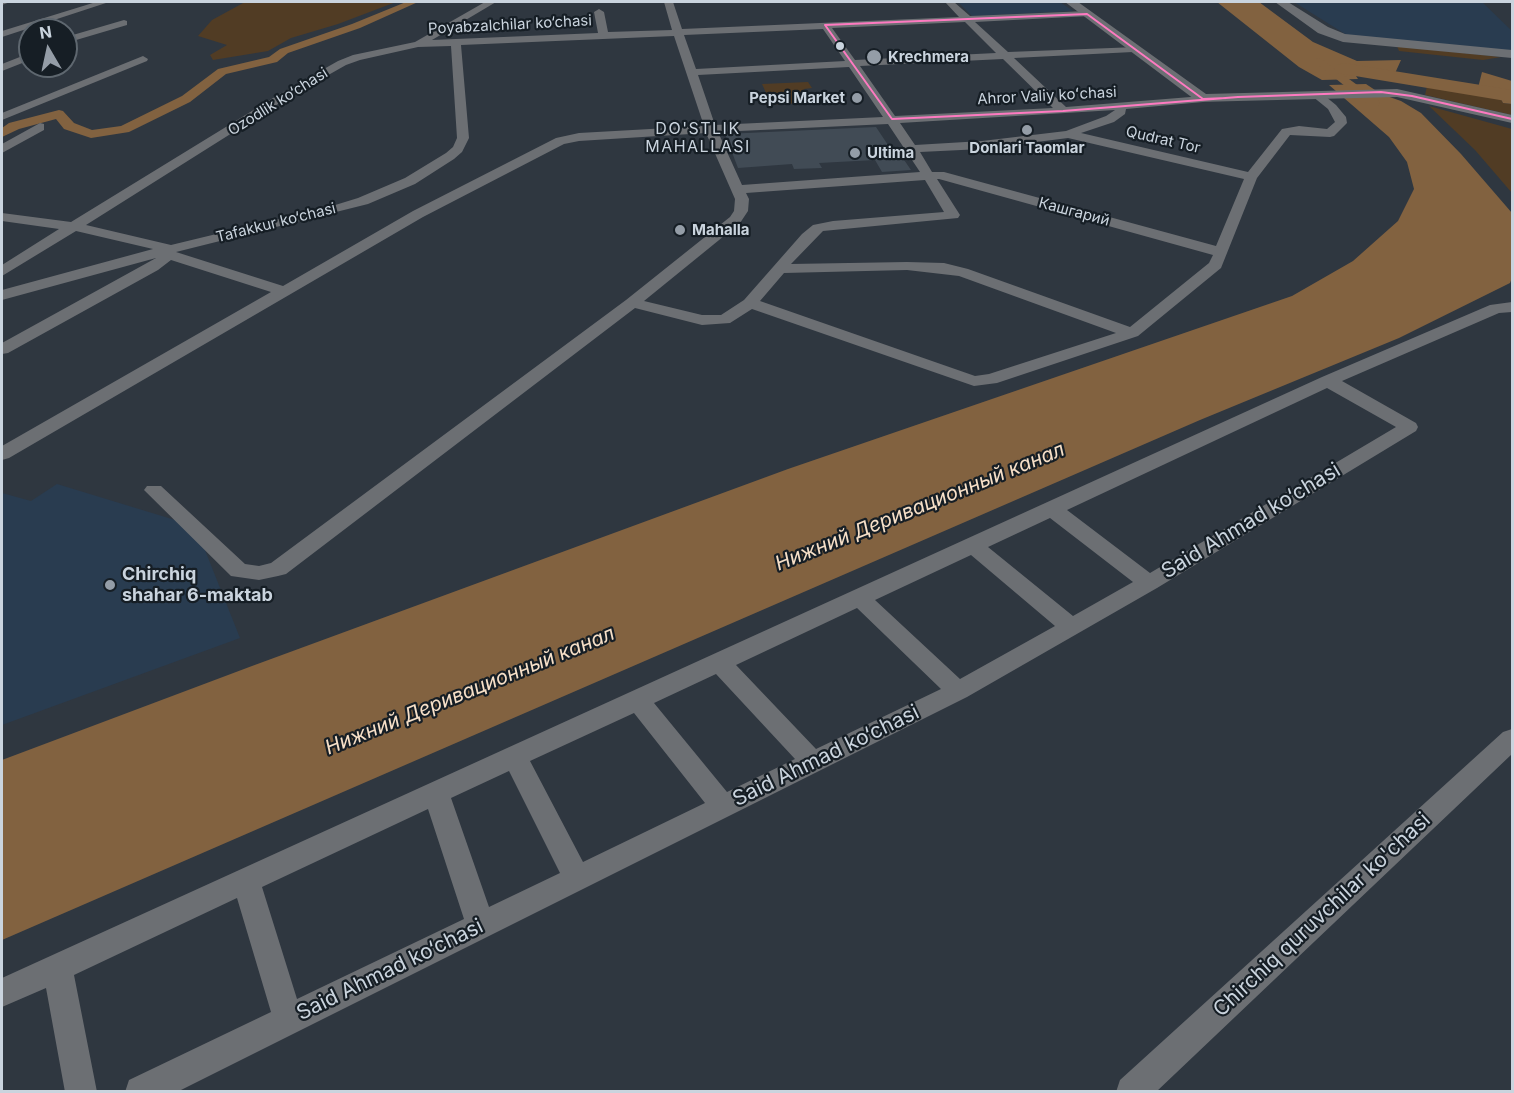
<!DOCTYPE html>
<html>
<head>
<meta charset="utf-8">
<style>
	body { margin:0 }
	#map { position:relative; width:1514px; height:1093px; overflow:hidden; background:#2f3740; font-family:Inter,sans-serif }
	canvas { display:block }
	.frame { position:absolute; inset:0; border:3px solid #cad4de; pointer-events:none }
	.north { position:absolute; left:18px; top:18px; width:60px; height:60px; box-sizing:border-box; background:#161e25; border:2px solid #5e676f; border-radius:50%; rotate:351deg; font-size:16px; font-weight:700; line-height:24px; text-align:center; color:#cad4de }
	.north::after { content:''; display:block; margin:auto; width:21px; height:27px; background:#949da7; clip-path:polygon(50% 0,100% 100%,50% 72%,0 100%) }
</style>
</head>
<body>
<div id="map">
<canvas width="1514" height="1093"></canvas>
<div class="frame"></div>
<div class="north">N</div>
</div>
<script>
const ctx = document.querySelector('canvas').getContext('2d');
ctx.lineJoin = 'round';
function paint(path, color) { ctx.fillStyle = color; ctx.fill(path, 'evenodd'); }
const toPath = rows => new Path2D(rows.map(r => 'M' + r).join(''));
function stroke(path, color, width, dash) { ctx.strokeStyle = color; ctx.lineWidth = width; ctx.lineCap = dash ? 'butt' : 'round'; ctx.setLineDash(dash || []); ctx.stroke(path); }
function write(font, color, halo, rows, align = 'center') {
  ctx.font = font + ' Inter,sans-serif'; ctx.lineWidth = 4.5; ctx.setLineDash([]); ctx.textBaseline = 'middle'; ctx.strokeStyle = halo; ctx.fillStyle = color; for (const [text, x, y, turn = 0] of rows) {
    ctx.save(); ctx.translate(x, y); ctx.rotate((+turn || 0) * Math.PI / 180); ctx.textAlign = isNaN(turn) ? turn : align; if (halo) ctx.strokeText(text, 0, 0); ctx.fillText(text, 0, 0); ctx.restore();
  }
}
paint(toPath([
	[958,2,1060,2,1073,11,972,16],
	[1294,2,1482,2,1512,31,1512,51,1350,37],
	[57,484,175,520,197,530,240,638,2,725,2,493,31,501]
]), '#293c50');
paint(toPath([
	[245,2,396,2,338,24,291,38,268,51,213,60,210,55,227,45,198,36,212,20],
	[1397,46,1501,57,1483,60,1399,51],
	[808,82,812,88,804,89,806,93,815,93,821,102,765,105,760,96,767,95,762,84],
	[1427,86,1500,97,1503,103,1512,104,1512,115,1425,95],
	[1429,106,1512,129,1512,193,1475,150]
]), '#513c24');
paint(toPath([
	[1217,2,1259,2,1313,42,1357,61,1401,60,1392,80,1359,75,1356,76,1358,79,1322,80,1299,67],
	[1482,72,1512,81,1512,104,1503,103,1500,97,1412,83,1414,79,1478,88],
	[1366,84,1381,94,1401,101,1421,113,1461,154,1512,213,1512,278,1510,283,1399,338,1200,420,2,940,2,760,252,666,788,469,1292,296,1353,261,1398,221,1414,189,1407,162,1389,137,1329,85]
]), '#826240');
paint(toPath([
	[406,2,418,2,360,28,288,53,277,62,226,74,190,102,129,132,91,138,64,129,56,119,19,129,2,137,2,128,9,123,59,110,63,111,74,123,92,130,121,126,182,96,218,69,269,57,280,49,352,24,406,2],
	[1320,58,1378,100,1380,103,1378,106,1370,106,1316,63,1316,59,1320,58]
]), '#826240');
paint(toPath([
	[1344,63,1512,90,1512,102,1337,73,1334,69,1337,65,1344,63]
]), '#826240');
paint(toPath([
	[876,127,890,148,896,148,911,170,882,172,875,160,819,163,822,168,794,169,792,164,738,168,725,134]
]), '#414b55');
paint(toPath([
	[2,2,10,2,2,5,2,2],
	[96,2,109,2,2,37,2,31,96,2],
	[485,2,496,2,432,40,598,33,594,12,599,9,604,12,608,32,672,30,664,2,673,2,682,29,959,17,945,2,954,2,970,16,1087,11,1090,12,1090,16,975,22,1008,52,1137,47,1138,49,1133,52,1014,58,1066,107,1203,96,1209,99,1203,102,1126,109,1125,114,1114,122,1081,133,1248,172,1282,129,1299,126,1327,129,1335,122,1328,109,1312,96,1312,92,1320,92,1336,105,1346,117,1347,123,1334,136,1330,137,1290,135,1257,178,1221,268,1138,336,997,383,974,386,752,309,730,323,702,325,635,308,286,574,278,576,259,580,231,576,144,490,147,486,161,486,245,564,259,566,271,563,626,300,730,217,734,211,735,199,706,133,579,141,564,144,423,217,9,458,2,460,2,446,271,292,171,260,158,270,8,353,2,354,2,343,156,258,2,300,2,290,153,249,76,231,2,276,2,265,59,229,2,221,2,213,71,222,278,95,338,61,353,55,415,42,485,2],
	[965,22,996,53,855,60,832,28,965,22],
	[823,29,845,61,696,69,684,35,823,29],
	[674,36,704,126,579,133,556,138,413,211,283,286,176,252,368,204,415,184,454,159,462,152,469,138,461,45,674,36],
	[451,46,457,138,453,147,446,153,405,178,358,198,332,206,171,245,86,225,286,99,346,65,360,60,418,47,451,46],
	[1003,59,1053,108,895,116,860,66,1003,59],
	[849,67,883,117,715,125,698,75,849,67],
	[1115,110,1106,116,1066,131,982,141,915,145,900,123,1115,110],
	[888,124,920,172,742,185,718,132,888,124],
	[1068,138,1244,179,1216,246,944,172,932,172,920,152,982,149,1068,138],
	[937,179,939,179,1213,255,1209,263,1130,327,968,269,944,263,907,262,791,264,823,231,958,218,960,215,937,179],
	[925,180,944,212,833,221,813,225,802,234,744,300,721,315,702,315,644,301,740,223,748,211,749,199,746,193,925,180],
	[907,270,959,276,1116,333,989,374,975,376,760,301,784,273,907,270],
	[124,20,127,21,127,25,66,43,66,37,124,20],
	[30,53,30,60,2,71,2,64,30,53],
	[143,56,148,59,147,61,2,120,2,113,143,56],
	[40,123,44,124,44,130,2,153,2,144,40,123],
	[1512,302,1512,312,1499,313,1342,381,1416,423,1418,427,1416,431,1157,588,967,697,177,1092,125,1092,129,1080,271,1012,237,898,74,975,97,1092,65,1092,46,988,2,1007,2,978,1322,377,1490,305,1512,302],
	[1327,388,1396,427,1150,573,1067,510,1327,388],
	[1050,518,1133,582,1073,616,988,547,1050,518],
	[971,555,1055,626,960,679,875,600,971,555],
	[857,608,941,689,816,749,736,665,857,608],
	[716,674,795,759,727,792,654,703,716,674],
	[634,713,705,803,583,862,530,761,634,713],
	[509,771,560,873,489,907,451,798,509,771],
	[428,809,464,919,297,999,262,887,428,809],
	[1512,729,1512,754,1156,1092,1116,1092,1120,1080,1503,732,1512,729]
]), '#6c6f73');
paint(toPath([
	[1065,2,1078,2,1206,94,1397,89,1512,115,1512,123,1397,97,1198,102,1065,2],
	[1275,2,1288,2,1328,27,1345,34,1512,50,1512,58,1343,42,1318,33,1275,2]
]), '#6c6f73');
stroke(toPath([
	[825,25,892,119,1063,111,1238,97,1381,92,1412,96,1512,119],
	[825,25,1087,14,1203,99,1227,98]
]), '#fe7ac1', 2);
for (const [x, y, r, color] of [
	[840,46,5,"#cad4de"],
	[874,57,8,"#949da7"],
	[857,98,6,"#949da7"],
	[1027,130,6,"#949da7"],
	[855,153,6,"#949da7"],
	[680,230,6,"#949da7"],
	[110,585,6,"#949da7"]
]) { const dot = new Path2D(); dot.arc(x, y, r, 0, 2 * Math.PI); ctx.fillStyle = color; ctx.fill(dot); stroke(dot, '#161e25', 2); }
write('15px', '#cad4de', '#161e25', [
	["Poyabzalchilar ko‘chasi",510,25,-3],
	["Ahror Valiy koʻchasi",1047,96,-3],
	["Ozodlik ko‘chasi",278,102,-32],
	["Qudrat Tor",1163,140,13],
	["Кашгарий",1074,212,15],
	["Tafakkur ko‘chasi",276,223,-14]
]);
write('bold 15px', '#cad4de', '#161e25', [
	["Krechmera",888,57],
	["Pepsi Market",845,98,"right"],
	["Donlari Taomlar",1027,148,"center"],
	["Ultima",867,153],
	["Mahalla",692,230]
], 'left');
ctx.letterSpacing = '1.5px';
write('16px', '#cad4de', '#161e25', [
	["DO'STLIK",698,129],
	["MAHALLASI",698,147]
]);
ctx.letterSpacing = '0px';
write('bold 18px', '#cad4de', '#161e25', [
	["Chirchiq",122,575],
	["shahar 6-maktab",122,596]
], 'left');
write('italic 20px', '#f7e0c8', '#161e25', [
	["Нижний Деривационный канал",920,507,-22],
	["Нижний Деривационный канал",470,691,-22]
]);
write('21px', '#cad4de', '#161e25', [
	["Said Ahmad ko‘chasi",1251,521,-31],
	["Said Ahmad ko‘chasi",826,756,-26],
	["Chirchiq quruvchilar ko'chasi",1322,915,-43],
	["Said Ahmad ko‘chasi",390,970,-26]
]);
</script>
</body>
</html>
